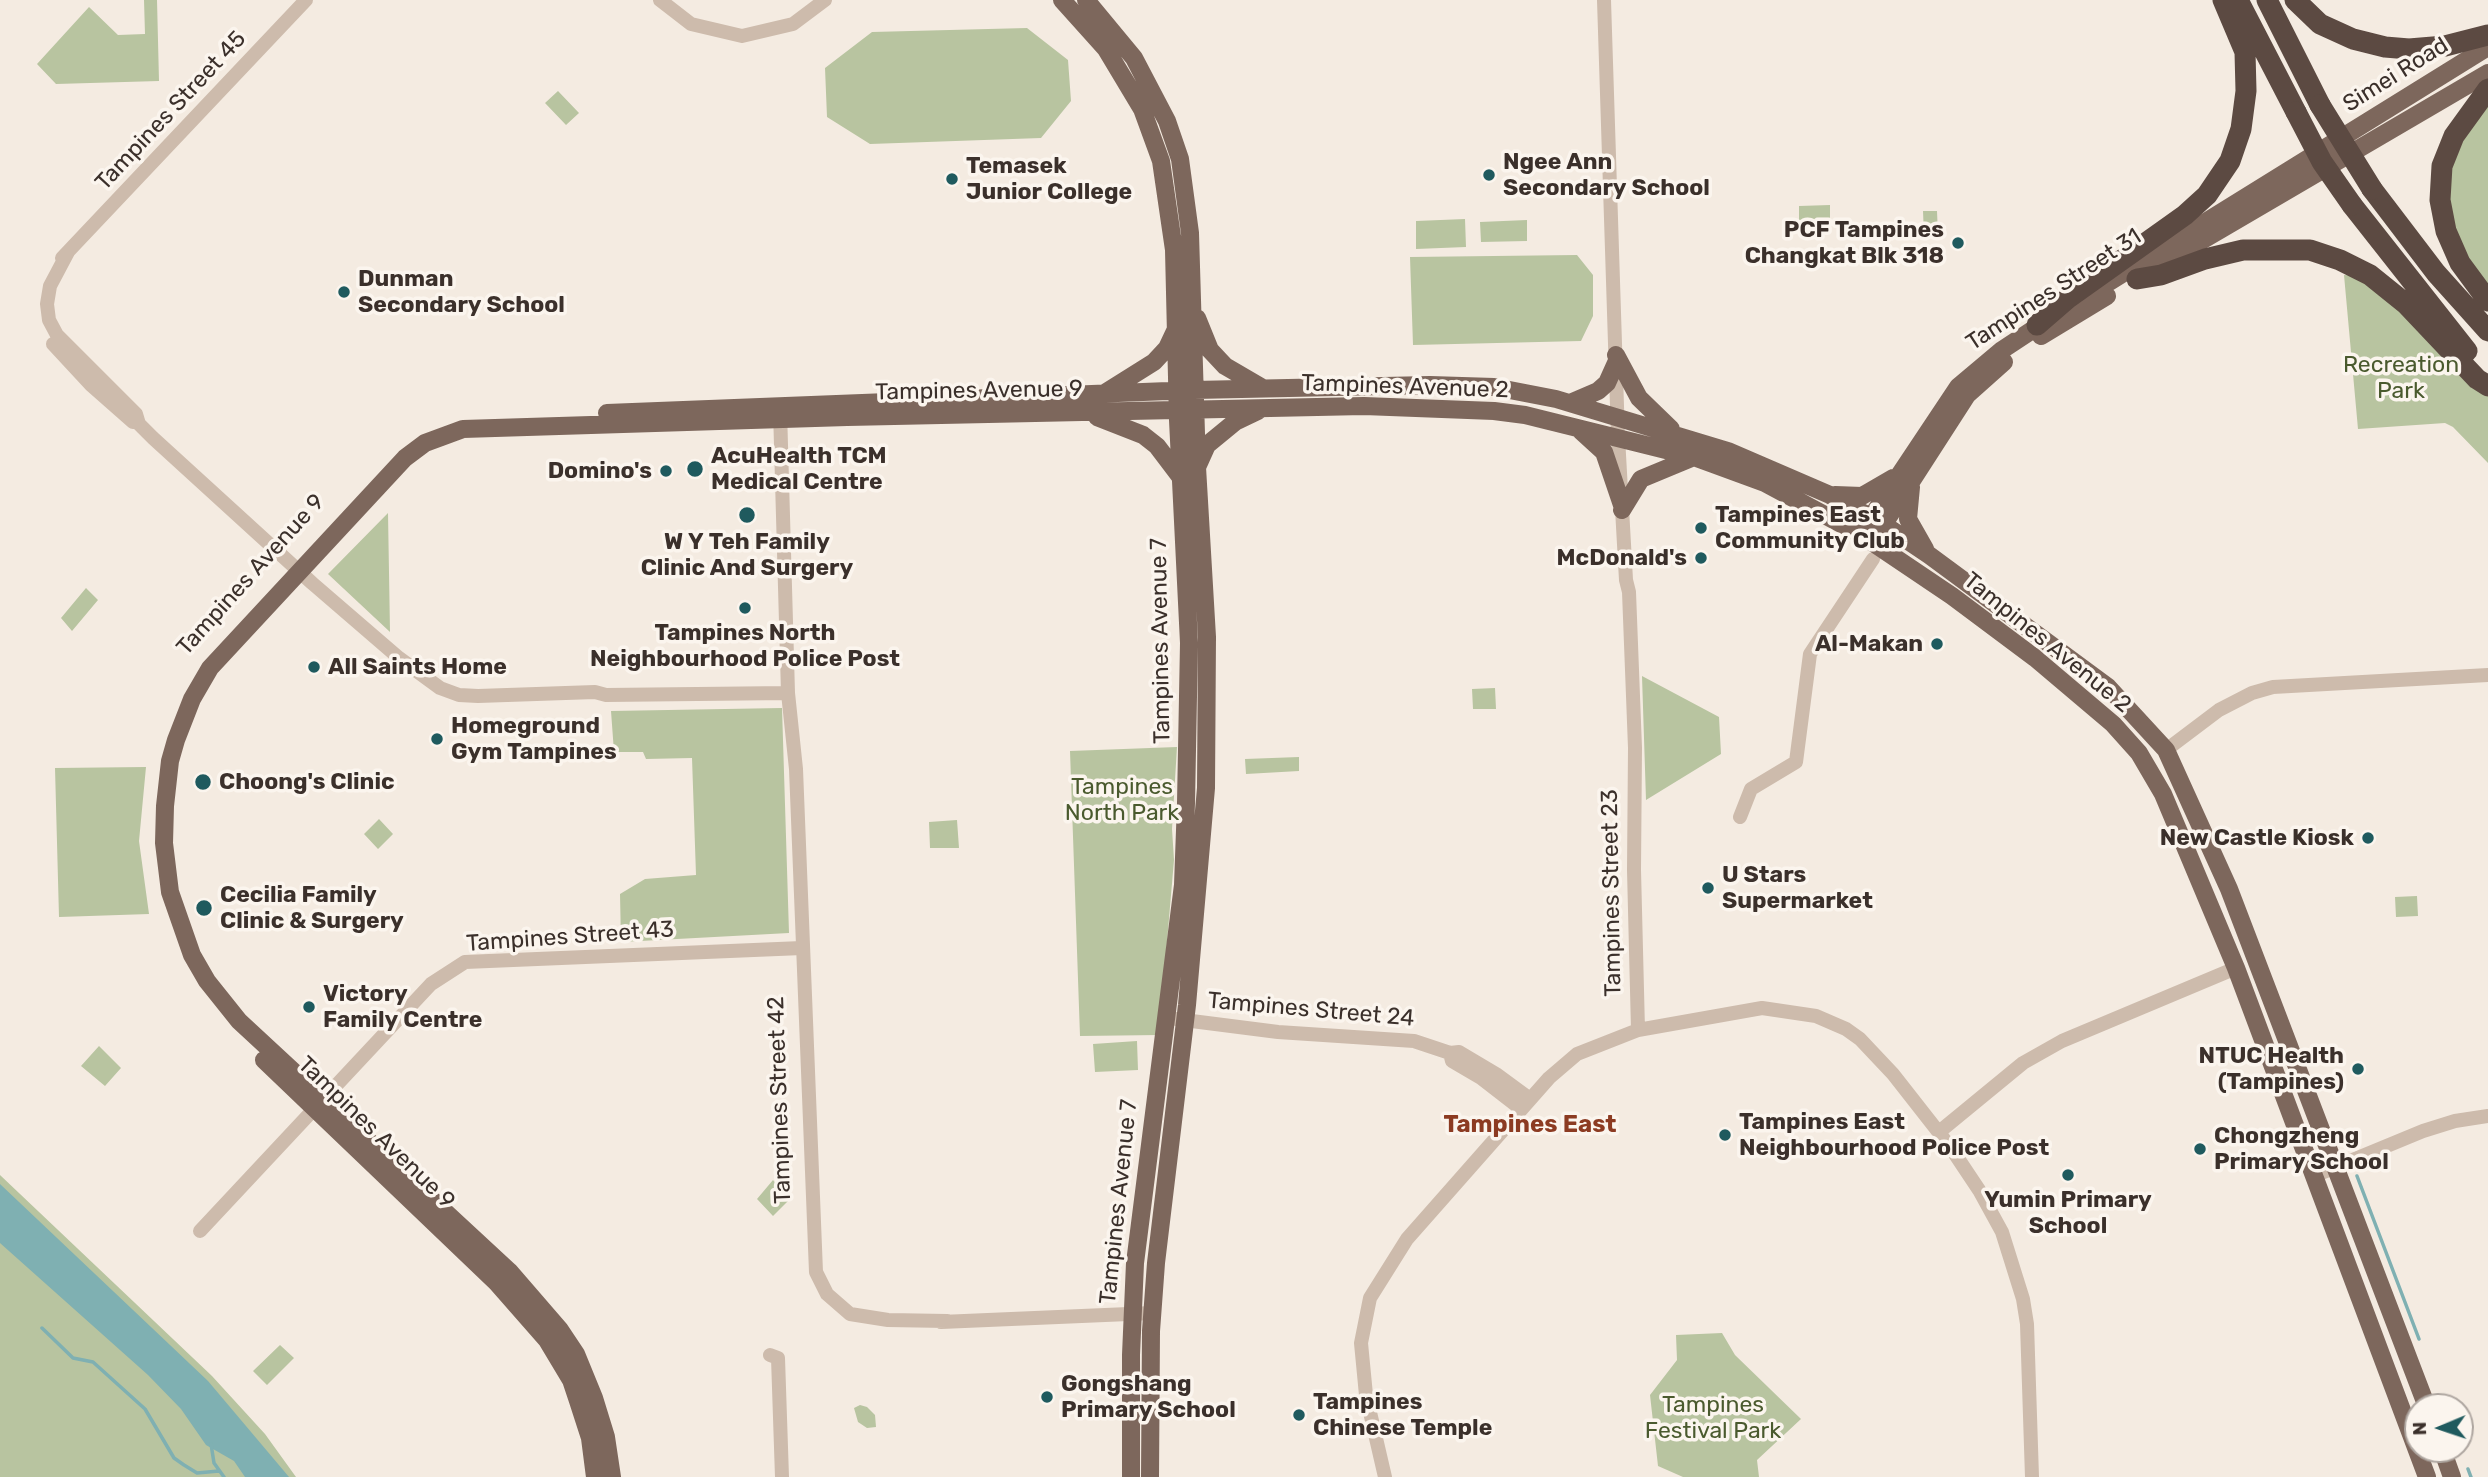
<!DOCTYPE html>
<html>
<head>
<meta charset="utf-8">
<style>
	body { margin:0 }
	#map { position:relative; width:2488px; height:1477px; overflow:hidden; background:#f4ebe1; font-family:Rubik,sans-serif }
	canvas { display:block }
	.north { position:absolute; left:2404px; top:1393px; width:70px; height:70px; box-sizing:border-box; background:#fbf5ee; border:2px solid #aea6a0; border-radius:50%; rotate:268deg; font-size:19px; font-weight:700; line-height:28px; text-align:center; color:#3b302b }
	.north::after { content:''; display:block; margin:auto; width:24px; height:32px; background:#1f5a5e; clip-path:polygon(50% 0,100% 100%,50% 72%,0 100%) }
</style>
</head>
<body>
<div id="map">
<canvas width="2488" height="1477"></canvas>
<div class="north">N</div>
</div>
<script>
const ctx = document.querySelector('canvas').getContext('2d');
ctx.lineJoin = 'round';
function paint(path, color) { ctx.fillStyle = color; ctx.fill(path, 'evenodd'); }
const toPath = rows => new Path2D(rows.map(r => 'M' + r).join(''));
function stroke(path, color, width, dash) { ctx.strokeStyle = color; ctx.lineWidth = width; ctx.lineCap = dash ? 'butt' : 'round'; ctx.setLineDash(dash || []); ctx.stroke(path); }
function write(font, color, halo, rows, align = 'center') {
  ctx.font = font + ' Rubik,sans-serif'; ctx.lineWidth = 7; ctx.setLineDash([]); ctx.textBaseline = 'middle'; ctx.strokeStyle = halo; ctx.fillStyle = color; for (const [text, x, y, turn = 0] of rows) {
    ctx.save(); ctx.translate(x, y); ctx.rotate((+turn || 0) * Math.PI / 180); ctx.textAlign = isNaN(turn) ? turn : align; if (halo) ctx.strokeText(text, 0, 0); ctx.fillText(text, 0, 0); ctx.restore();
  }
}
paint(toPath([
	[144,0,157,0,159,81,56,84,37,64,89,7,118,35,145,34],
	[1027,28,1068,60,1071,101,1041,138,870,144,827,117,825,68,872,32],
	[558,91,579,113,566,125,545,103],
	[2488,95,2488,294,2464,261,2444,200,2458,137],
	[1830,205,1830,220,1799,221,1799,206],
	[1923,211,1937,211,1938,235,1924,236],
	[1465,219,1466,247,1416,249,1416,221],
	[1527,220,1527,241,1481,242,1480,222],
	[1577,255,1593,275,1593,316,1581,341,1413,345,1410,257],
	[2344,275,2358,276,2403,309,2488,395,2488,463,2453,427,2445,423,2358,429],
	[388,513,390,632,328,574],
	[86,588,98,600,72,631,61,618],
	[1642,676,1719,717,1721,754,1646,800],
	[1495,688,1496,709,1473,709,1472,689],
	[782,708,789,933,621,942,620,894,645,879,696,875,692,758,646,759,643,752,614,752,611,711],
	[1177,747,1172,829,1174,860,1159,1035,1080,1036,1070,751],
	[1299,757,1299,771,1246,774,1245,759],
	[146,767,139,841,149,914,59,917,55,768],
	[379,819,393,834,378,849,364,834],
	[957,820,959,848,930,848,929,822],
	[2417,896,2418,916,2396,917,2395,897],
	[1137,1041,1138,1070,1095,1072,1093,1044],
	[99,1046,121,1068,105,1086,81,1066],
	[0,1175,212,1376,265,1434,296,1477,0,1477],
	[773,1180,789,1200,773,1216,757,1199],
	[1722,1333,1735,1355,1801,1419,1757,1460,1759,1477,1683,1477,1658,1466,1650,1395,1677,1360,1676,1335],
	[280,1345,294,1358,267,1385,253,1371],
	[860,1405,867,1407,875,1415,876,1427,867,1428,858,1422,854,1408]
]), '#b8c4a0');
paint(toPath([
	[0,1184,208,1381,289,1477,245,1477,234,1461,206,1445,181,1409,148,1375,0,1243]
]), '#7fb0b2');
stroke(toPath([
	[2357,1176,2419,1339],
	[42,1328,73,1358,93,1362,145,1409,174,1458,184,1465,197,1473,219,1471],
	[211,1444,214,1463,224,1477],
	[2468,1469,2471,1477]
]), '#7fb0b2', 3.5);
stroke(toPath([
	[660,0,691,24,742,36,793,24,825,0],
	[1604,0,1618,437,1626,580,1629,592,1635,748,1634,870,1638,1030],
	[68,252,50,286,47,304,49,320,57,335,136,414,139,424,153,438,312,583,399,658,440,688,459,695,478,696,595,692,606,695,788,693],
	[62,258,306,0],
	[53,344,91,385,133,422],
	[780,410,788,693,796,769,816,1272,827,1294,850,1314,888,1320,947,1321],
	[2166,750,2219,710,2252,693,2273,687,2488,675],
	[1740,817,1751,789,1796,762,1810,654,1873,559],
	[1176,1019,1278,1032,1414,1041,1450,1053,1459,1052,1496,1074,1530,1099],
	[1450,1053,1452,1061,1481,1078,1521,1109],
	[1939,1132,2023,1063,2062,1041,2236,968],
	[2314,1176,2423,1131,2455,1121,2488,1116],
	[200,1231,431,984,465,962,802,948],
	[941,1322,1152,1313],
	[770,1355,778,1358,782,1477],
	[1385,1477,1366,1395,1361,1343,1370,1298,1407,1239,1549,1078,1577,1054,1638,1030,1762,1008,1816,1016,1846,1029,1860,1039,1893,1074,1951,1148,1979,1190,2002,1232,2023,1299,2027,1324,2032,1477]
]), '#cdbbac', 14);
stroke(toPath([
	[1062,0,1106,49,1142,109,1161,161,1174,250,1178,420,1189,643,1186,803,1183,885,1135,1263,1131,1355,1131,1477],
	[1086,0,1134,58,1167,121,1180,159,1190,233,1197,467,1207,637,1206,788,1187,1005,1156,1263,1151,1331,1150,1477],
	[2143,275,2488,73],
	[2088,295,2488,47],
	[1197,318,1210,350,1225,366,1261,387],
	[2041,336,2107,296],
	[1616,355,1639,398,1671,429],
	[1103,394,1154,362,1167,348,1175,331],
	[1570,403,1598,391,1607,383,1616,363],
	[607,413,1194,390,1430,385,1494,387,1556,399,1728,451,1830,495,1883,524,1929,555,2108,687,2166,750,2229,889,2427,1407],
	[1097,417,1143,435,1157,446,1182,479],
	[1581,431,1604,452,1622,505],
	[1198,465,1207,445,1235,422,1258,411],
	[1911,487,1908,519,1925,549],
	[1835,495,1862,496,1893,478],
	[1622,510,1641,479,1694,457],
	[1866,525,1958,387,2002,350,2049,319],
	[1878,533,1967,395,2004,362],
	[264,1060,497,1283,547,1340,571,1380,578,1401,590,1438,595,1477],
	[2442,1449,2452,1477],
	[612,1477,606,1437,594,1398,576,1354,560,1330,509,1271,239,1021,207,981,192,955,170,892,164,843,165,806,170,761,176,740,192,699,210,668,405,458,425,443,463,429,847,417,1364,406,1494,411,1525,415,1694,457,1765,483,1860,534,1952,596,2035,658,2113,724,2139,753,2163,794,2236,968,2427,1477]
]), '#7d675c', 18);
stroke(toPath([
	[2267,0,2320,105],
	[2295,0,2320,24,2353,39,2385,47,2409,49,2445,46,2488,35],
	[2239,2,2296,112],
	[2488,89,2454,136,2442,166,2440,200,2446,231,2460,263,2488,301],
	[2372,189,2436,273,2488,331],
	[2352,205,2467,351],
	[2137,279,2161,275,2205,259,2243,250,2310,250,2340,260,2370,275,2406,304,2477,379,2488,386],
	[2037,325,2067,299,2185,215,2207,195,2230,161,2241,129,2246,91,2245,52,2223,0]
]), '#5c4a42', 21);
stroke(toPath([
	[2320,105,2372,189],
	[2296,112,2322,162,2352,205]
]), '#5c4a42', 21);
for (const [x, y, r, color] of [
	[1489,175,7,"#1f5a5e"],
	[952,179,7,"#1f5a5e"],
	[1958,243,7,"#1f5a5e"],
	[344,292,7,"#1f5a5e"],
	[695,469,9,"#1f5a5e"],
	[666,471,7,"#1f5a5e"],
	[747,515,9,"#1f5a5e"],
	[1701,528,7,"#1f5a5e"],
	[1701,558,7,"#1f5a5e"],
	[745,608,7,"#1f5a5e"],
	[1937,644,7,"#1f5a5e"],
	[314,667,7,"#1f5a5e"],
	[437,739,7,"#1f5a5e"],
	[203,782,9,"#1f5a5e"],
	[2368,838,7,"#1f5a5e"],
	[1708,888,7,"#1f5a5e"],
	[204,908,9,"#1f5a5e"],
	[309,1007,7,"#1f5a5e"],
	[2358,1069,7,"#1f5a5e"],
	[1725,1135,7,"#1f5a5e"],
	[2200,1149,7,"#1f5a5e"],
	[2068,1175,7,"#1f5a5e"],
	[1047,1397,7,"#1f5a5e"],
	[1299,1415,7,"#1f5a5e"]
]) { const dot = new Path2D(); dot.arc(x, y, r, 0, 2 * Math.PI); ctx.fillStyle = color; ctx.fill(dot); stroke(dot, '#fbf5ee', 2.5); }
write('23px', '#3b302b', '#fbf5ee', [
	["Simei Road",2396,75,-32],
	["Tampines Street 45",171,111,-47],
	["Tampines Street 31",2054,290,-33],
	["Tampines Avenue 2",1405,387,2],
	["Tampines Avenue 9",979,391,-1],
	["Tampines Avenue 9",251,575,-48],
	["Tampines Avenue 7",1161,641,-91],
	["Tampines Avenue 2",2047,643,39],
	["Tampines Street 23",1612,893,-91],
	["Tampines Street 43",570,937,-4],
	["Tampines Street 24",1311,1010,5],
	["Tampines Street 42",780,1100,-92],
	["Tampines Avenue 9",376,1133,44],
	["Tampines Avenue 7",1119,1202,-84]
]);
write('bold 23px', '#3b302b', '#fbf5ee', [
	["Ngee Ann",1503,162],
	["Secondary School",1503,188],
	["Temasek",966,166],
	["Junior College",966,192],
	["PCF Tampines",1944,230,"right"],
	["Changkat Blk 318",1944,256,"right"],
	["Dunman",358,279],
	["Secondary School",358,305],
	["AcuHealth TCM",711,456],
	["Medical Centre",711,482],
	["Domino's",652,471,"right"],
	["Tampines East",1715,515],
	["Community Club",1715,541],
	["W Y Teh Family",747,542,"center"],
	["Clinic And Surgery",747,568,"center"],
	["McDonald's",1687,558,"right"],
	["Tampines North",745,633,"center"],
	["Neighbourhood Police Post",745,659,"center"],
	["Al-Makan",1923,644,"right"],
	["All Saints Home",328,667],
	["Homeground",451,726],
	["Gym Tampines",451,752],
	["Choong's Clinic",219,782],
	["New Castle Kiosk",2354,838,"right"],
	["U Stars",1722,875],
	["Supermarket",1722,901],
	["Cecilia Family",220,895],
	["Clinic & Surgery",220,921],
	["Victory",323,994],
	["Family Centre",323,1020],
	["NTUC Health",2344,1056,"right"],
	["(Tampines)",2344,1082,"right"],
	["Tampines East",1739,1122],
	["Neighbourhood Police Post",1739,1148],
	["Chongzheng",2214,1136],
	["Primary School",2214,1162],
	["Yumin Primary",2068,1200,"center"],
	["School",2068,1226,"center"],
	["Gongshang",1061,1384],
	["Primary School",1061,1410],
	["Tampines",1313,1402],
	["Chinese Temple",1313,1428]
], 'left');
write('23px', '#4a5a2e', '#fbf5ee', [
	["Recreation",2401,365],
	["Park",2401,391],
	["Tampines",1122,787],
	["North Park",1122,813],
	["Tampines",1713,1405],
	["Festival Park",1713,1431]
]);
write('bold 24px', '#8c3b22', '#fbf5ee', [
	["Tampines East",1530,1125]
]);
</script>
</body>
</html>
